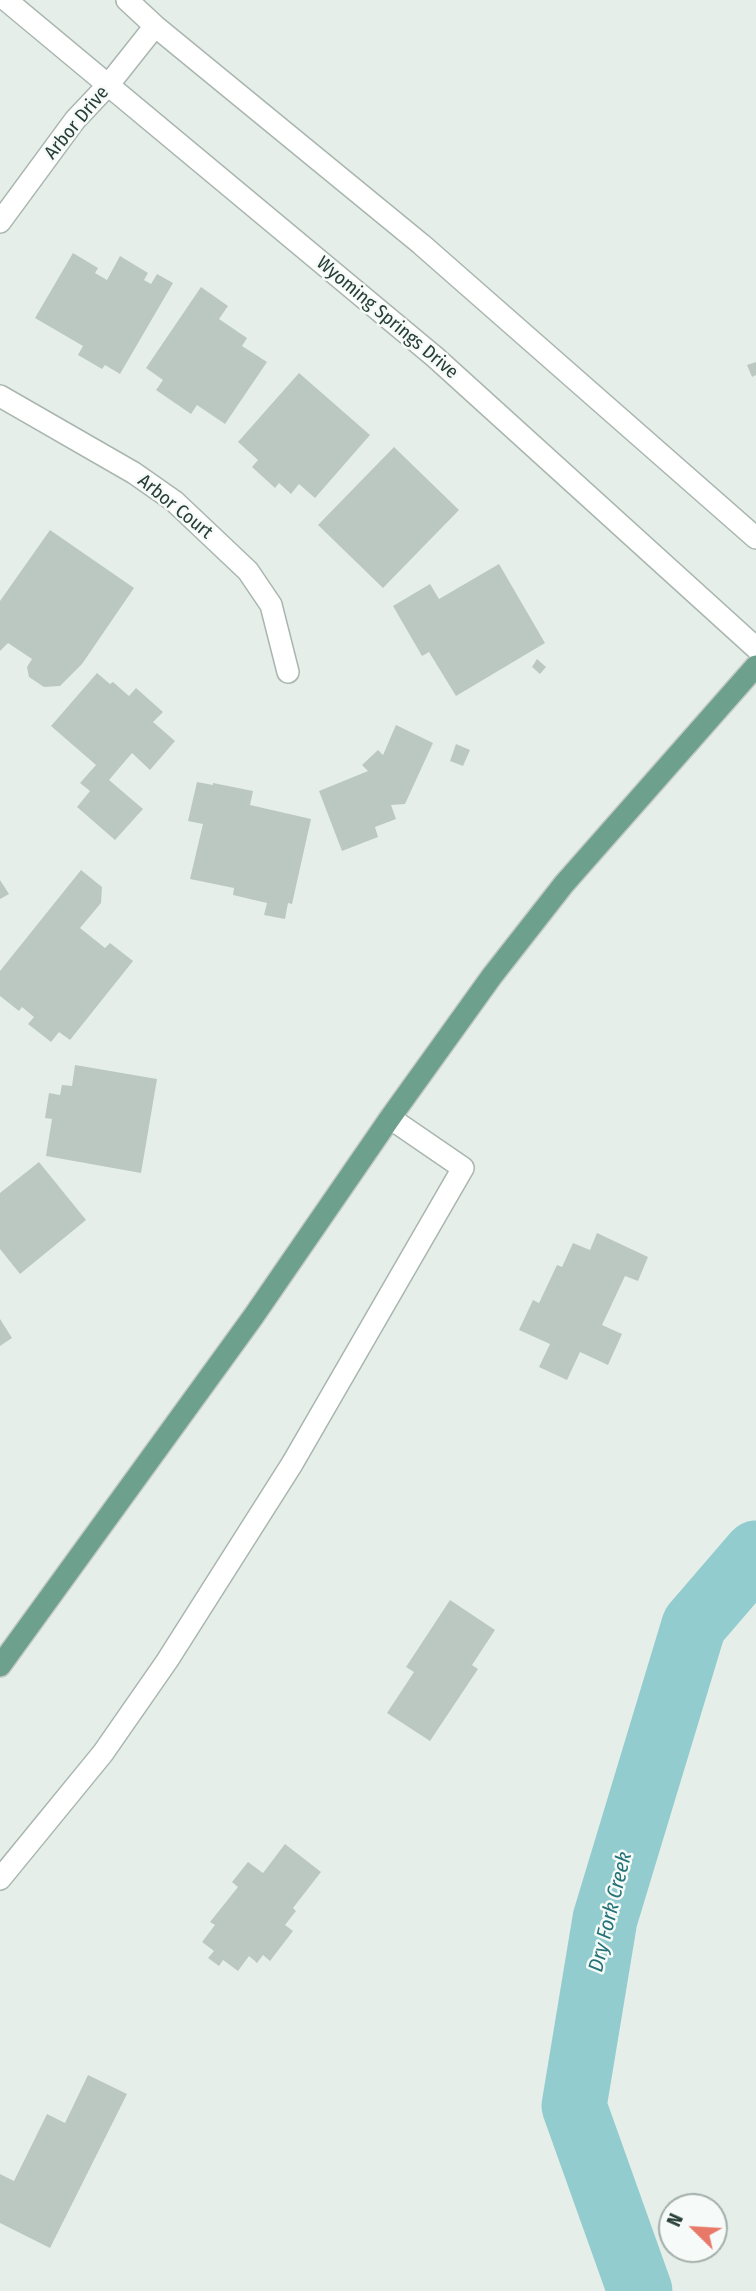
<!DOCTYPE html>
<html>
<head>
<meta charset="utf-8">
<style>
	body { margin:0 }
	#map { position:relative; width:756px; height:2291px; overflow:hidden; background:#e6eee9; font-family:"Fira Sans Condensed",sans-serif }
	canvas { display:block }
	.north { position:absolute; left:658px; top:2193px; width:70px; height:70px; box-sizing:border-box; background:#f6faf8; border:2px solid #a3afaa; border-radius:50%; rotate:294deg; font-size:19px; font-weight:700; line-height:28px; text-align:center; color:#263e35 }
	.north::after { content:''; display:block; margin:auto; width:24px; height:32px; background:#e87969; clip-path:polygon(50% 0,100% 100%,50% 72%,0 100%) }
</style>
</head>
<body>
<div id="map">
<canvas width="756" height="2291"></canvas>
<div class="north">N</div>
</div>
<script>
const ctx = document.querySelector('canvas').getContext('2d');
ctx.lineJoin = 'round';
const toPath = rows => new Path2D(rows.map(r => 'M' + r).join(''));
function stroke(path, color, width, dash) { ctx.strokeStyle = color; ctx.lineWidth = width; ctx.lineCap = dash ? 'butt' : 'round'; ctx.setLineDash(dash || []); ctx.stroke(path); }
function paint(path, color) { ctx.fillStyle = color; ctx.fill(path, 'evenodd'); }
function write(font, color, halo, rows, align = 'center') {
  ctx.font = font + ' "Fira Sans Condensed",sans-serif'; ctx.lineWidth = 5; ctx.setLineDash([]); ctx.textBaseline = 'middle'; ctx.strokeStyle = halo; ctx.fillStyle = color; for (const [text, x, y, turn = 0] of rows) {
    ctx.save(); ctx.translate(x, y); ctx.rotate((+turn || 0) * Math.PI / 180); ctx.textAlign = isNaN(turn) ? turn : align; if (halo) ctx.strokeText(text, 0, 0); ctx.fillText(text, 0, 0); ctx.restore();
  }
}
stroke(toPath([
	[640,2291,574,2106,605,1919,694,1625,756,1553]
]), '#92ccce', 65);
paint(toPath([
	[73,253,98,268,95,273,107,280,120,256,148,273,144,280,151,284,157,274,173,283,120,374,105,365,102,369,78,355,83,346,35,318],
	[201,287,228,306,219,319,247,338,242,346,267,362,225,424,197,405,191,414,156,390,163,380,146,368],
	[756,362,756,375,752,377,747,365],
	[299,373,370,435,315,498,299,484,291,494,279,483,275,488,252,467,258,460,238,442],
	[394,447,459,510,383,588,318,525],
	[50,530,134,588,82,664,60,686,44,687,29,677,27,667,32,659,8,643,0,651,0,601],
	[499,564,545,643,456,696,429,652,422,656,393,606,430,584,439,599],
	[537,659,546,667,540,674,532,667],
	[97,673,110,684,113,682,129,696,136,688,163,712,153,722,175,741,150,770,132,753,109,780,143,809,115,840,77,807,90,791,80,783,96,765,51,726],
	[396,725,433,743,405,804,391,805,396,819,375,827,378,837,342,851,319,791,368,771,362,765,378,750,383,755],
	[456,744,470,750,463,766,450,761],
	[197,782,213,785,213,783,253,791,250,805,311,819,292,904,288,903,285,919,264,915,267,903,233,895,234,888,190,879,203,824,188,821],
	[81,870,102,887,101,903,80,928,105,948,110,943,133,961,70,1040,59,1032,51,1042,28,1024,34,1017,22,1007,19,1011,0,996,0,971],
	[0,880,9,894,0,899],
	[75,1065,157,1079,141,1173,46,1156,52,1119,45,1118,49,1093,60,1095,62,1085,72,1086],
	[39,1162,86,1220,20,1274,0,1249,0,1193],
	[597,1233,648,1257,638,1281,625,1276,602,1325,622,1334,608,1365,580,1352,567,1380,539,1367,550,1344,519,1330,533,1300,539,1303,557,1265,562,1267,573,1243,590,1250],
	[0,1319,12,1338,0,1346],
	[450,1600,495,1630,472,1665,478,1669,430,1741,387,1713,414,1672,406,1667],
	[285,1844,321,1872,293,1908,296,1911,285,1925,293,1931,270,1961,263,1955,257,1963,249,1956,238,1971,223,1960,219,1966,208,1958,214,1951,202,1942,215,1925,210,1922,238,1887,232,1882,248,1862,263,1873],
	[88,2075,127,2094,50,2248,0,2223,0,2174,14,2181,47,2114,65,2123]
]), '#bbc8c2');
const minor = toPath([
	[6,0,435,357,756,648],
	[127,0,155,26,421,244,756,538],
	[0,222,75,120,109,84,155,26],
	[0,396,134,473,174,501,248,571,271,605,288,672],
	[0,1879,103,1753,167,1661,292,1464,463,1168,390,1118]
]);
const major = toPath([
	[0,1666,253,1317,390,1118,492,976,564,884,756,666]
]);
stroke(minor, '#a9b6af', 24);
stroke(major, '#c2c9c6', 24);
stroke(minor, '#fff', 21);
stroke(major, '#6da08d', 21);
write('19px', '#263e35', '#f6faf8', [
	["Arbor Drive",77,123,-50],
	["Wyoming Springs Drive",387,318,40],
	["Arbor Court",175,507,39]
]);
write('italic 21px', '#237377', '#f6faf8', [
	["Dry Fork Creek",611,1912,-76]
]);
</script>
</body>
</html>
